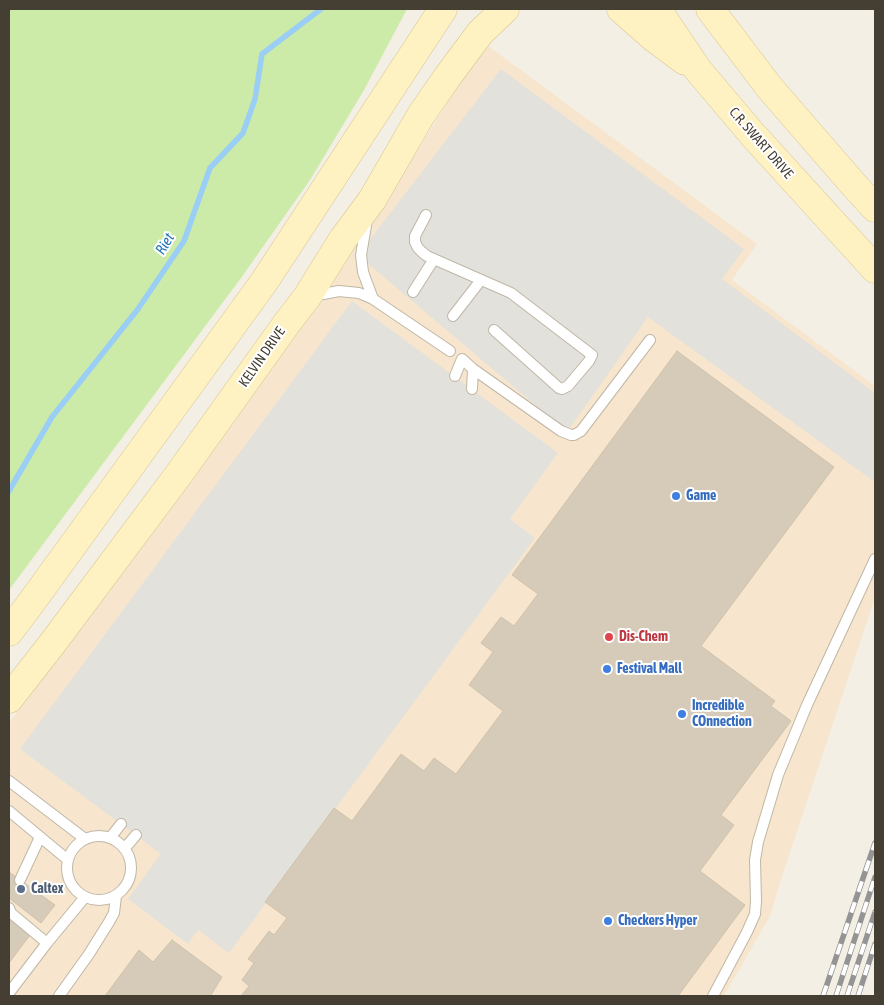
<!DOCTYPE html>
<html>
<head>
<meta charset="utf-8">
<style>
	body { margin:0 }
	#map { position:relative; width:884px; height:1005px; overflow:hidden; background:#f3efe4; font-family:"Asap Condensed",sans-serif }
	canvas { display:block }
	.frame { position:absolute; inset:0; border:10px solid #453f33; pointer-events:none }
</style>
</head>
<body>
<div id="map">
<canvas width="884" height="1005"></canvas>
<div class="frame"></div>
</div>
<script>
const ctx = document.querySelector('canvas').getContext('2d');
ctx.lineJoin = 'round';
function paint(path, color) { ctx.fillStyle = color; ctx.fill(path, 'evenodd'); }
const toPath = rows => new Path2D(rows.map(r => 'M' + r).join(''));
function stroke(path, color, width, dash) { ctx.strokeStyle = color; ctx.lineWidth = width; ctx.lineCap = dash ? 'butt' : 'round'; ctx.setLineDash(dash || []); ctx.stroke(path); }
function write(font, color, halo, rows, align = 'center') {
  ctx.font = font + ' "Asap Condensed",sans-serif'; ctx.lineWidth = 4; ctx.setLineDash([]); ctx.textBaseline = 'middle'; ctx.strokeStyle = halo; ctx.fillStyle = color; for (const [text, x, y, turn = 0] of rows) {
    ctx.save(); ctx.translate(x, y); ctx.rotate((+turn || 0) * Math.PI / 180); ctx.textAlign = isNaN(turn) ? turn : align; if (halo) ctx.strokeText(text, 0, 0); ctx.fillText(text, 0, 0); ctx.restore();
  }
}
paint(toPath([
	[484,43,757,244,732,280,875,386,875,597,783,873,770,916,724,996,9,996,9,723,388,198]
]), '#f7e6cd');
paint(toPath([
	[9,9,407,9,364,90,310,180,241,278,9,590]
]), '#cceba9');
paint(toPath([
	[501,69,744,249,722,279,875,393,875,482,648,317,567,432,358,255],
	[352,301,558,453,510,519,535,538,229,953,198,930,188,944,128,899,161,854,20,749]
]), '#e3e1dc');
stroke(toPath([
	[9,491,52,417,138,309,184,241,210,168,243,133,255,99,262,54,321,9]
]), '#9bcef5', 5.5);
const building = toPath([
	[677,351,834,467,701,646,775,701,771,706,791,721,721,815,734,825,700,871,745,905,678,996,241,996,249,986,242,980,254,963,248,959,269,931,274,935,287,918,265,902,334,808,352,821,401,754,424,771,434,758,456,774,503,711,469,685,493,652,481,643,501,617,514,626,538,594,512,575,677,351],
	[9,872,55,905,41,923,9,898,9,872],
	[9,919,30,935,9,963,9,919],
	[172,940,222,977,211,995,212,996,105,996,139,950,153,962,172,940]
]);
paint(building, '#d5cbb8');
stroke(building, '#d1c3ab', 1);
const lane = toPath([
	[426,215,415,236,415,242,418,248,422,252,427,256,511,293,592,355,589,361,568,386,562,389,559,388,494,330],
	[367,220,361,255,363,272,373,299],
	[413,292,434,259],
	[313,296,339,291,359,293,373,299,450,351],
	[453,316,481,280],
	[455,376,462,359,473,369,561,431,571,435,574,435,581,431,650,340],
	[472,389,473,369],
	[9,781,85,839],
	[9,811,68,860],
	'67 868a32 32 0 1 1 64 0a32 32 0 1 1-64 0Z',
	[110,838,121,824],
	[125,848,136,835],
	[20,880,40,837],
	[9,908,11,913,47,943],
	[9,993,47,943,85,897],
	[59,996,89,954,109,922,114,913,116,896],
	[713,996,747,932,755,914,756,901,755,860,758,842,778,775,807,705,875,559]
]);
const secondary = toPath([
	[621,9,654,38,685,61],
	[657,9,698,70,753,135,875,269],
	[710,9,769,87,853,184,875,208],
	[9,632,28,607,264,282,443,9],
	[9,699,52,644,179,474,287,323,307,297,343,239,372,200,421,115,448,76,480,33,505,9]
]);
stroke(lane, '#bfb7a6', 12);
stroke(secondary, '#d6c590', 29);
stroke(lane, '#fff', 10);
stroke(secondary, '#fff2c2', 28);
const rail = toPath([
	[823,996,875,843],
	[836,996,875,877],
	[847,996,875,912],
	[858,996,875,944]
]);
stroke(rail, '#949494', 5.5);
stroke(rail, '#fff', 4, [11]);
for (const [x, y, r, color] of [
	[676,496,5,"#3f7fe0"],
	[609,637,5,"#e0444e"],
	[607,669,5,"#3f7fe0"],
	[682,714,5,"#3f7fe0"],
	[21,889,5,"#5c6f8a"],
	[608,921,5,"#3f7fe0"]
]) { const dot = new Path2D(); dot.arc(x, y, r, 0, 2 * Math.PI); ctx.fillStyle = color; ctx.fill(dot); stroke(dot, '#fff', 2); }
write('14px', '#453f33', '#fff', [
	["C.R. SWART DRIVE",761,143,49],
	["KELVIN DRIVE",262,357,-55]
]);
write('bold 14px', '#366cbe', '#fff', [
	["Game",686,496],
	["Festival Mall",617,669],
	["Incredible",692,706],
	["COnnection",692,722],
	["Checkers Hyper",618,921]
], 'left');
write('bold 14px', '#be3a42', '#fff', [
	["Dis-Chem",619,637]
], 'left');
write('bold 14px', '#4e5e75', '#fff', [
	["Caltex",31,889]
], 'left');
write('italic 15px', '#2677b8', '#fff', [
	["Riet",165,244,-58]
]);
</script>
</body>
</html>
